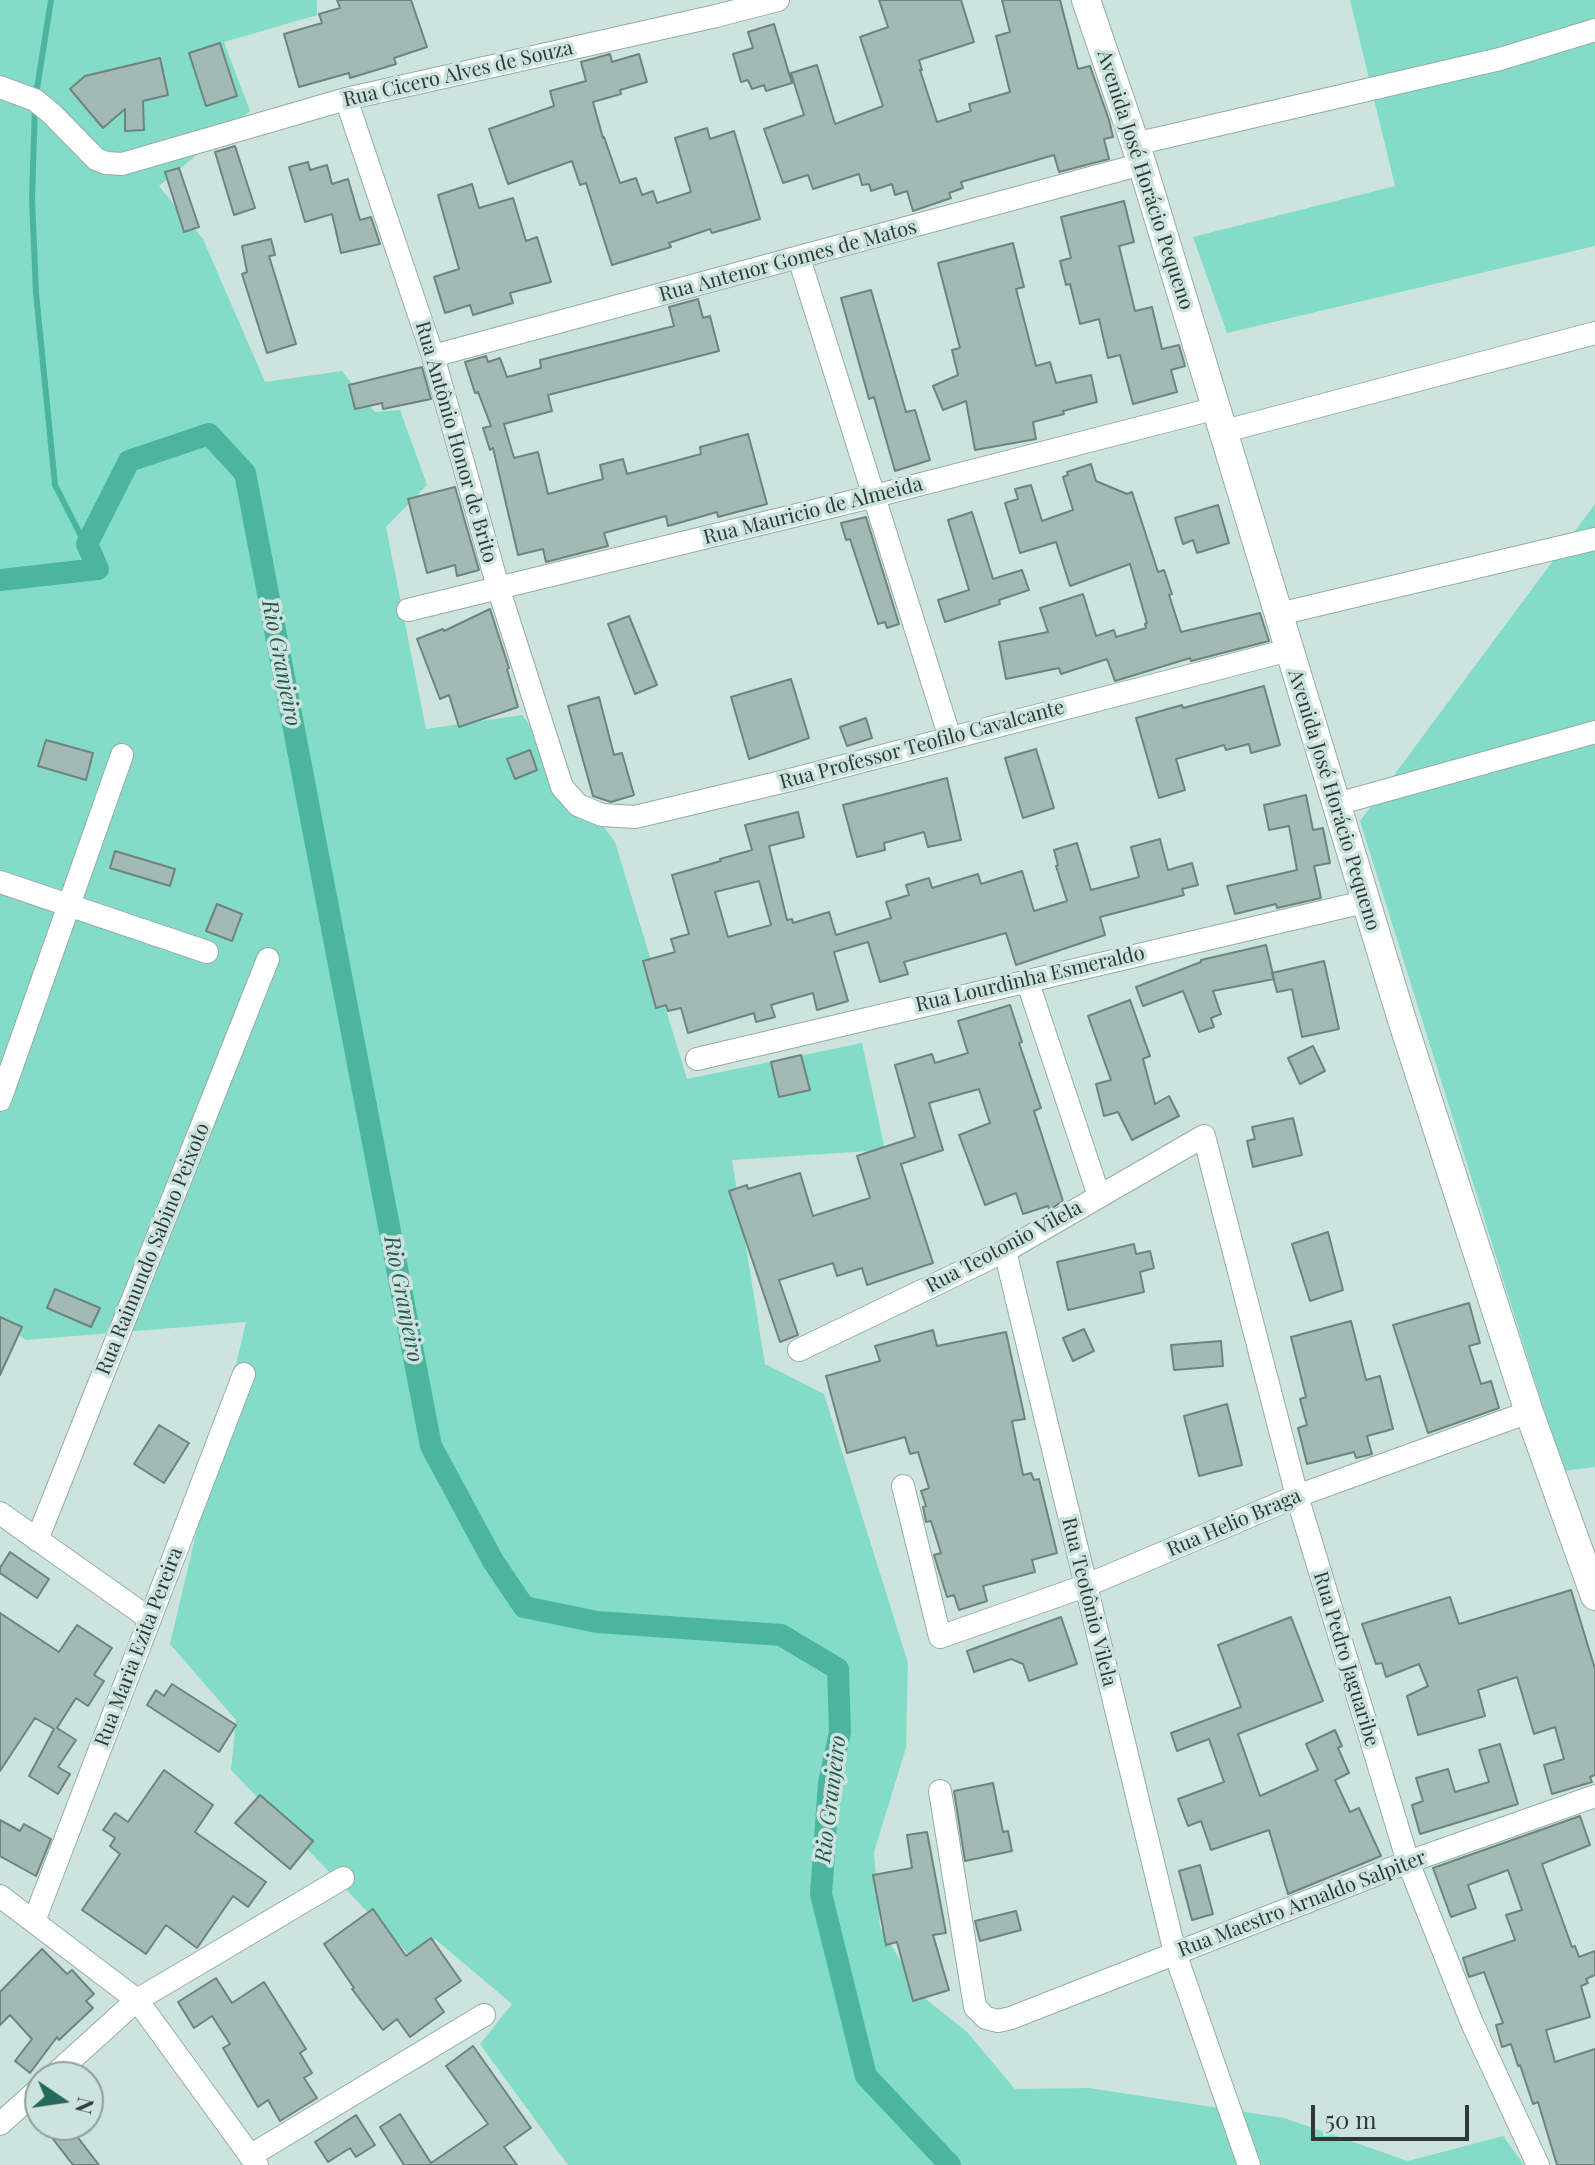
<!DOCTYPE html>
<html>
<head>
<meta charset="utf-8">
<style>
	body { margin:0 }
	#map { position:relative; width:1595px; height:2165px; overflow:hidden; background:#cde4de; font-family:"Playfair Display",serif }
	canvas { display:block }
	.north { position:absolute; left:24px; top:2061px; width:80px; height:80px; box-sizing:border-box; background:#cde4de; border:2px solid #8ea09b; border-radius:50%; rotate:103deg; font-size:22px; font-weight:700; line-height:32px; text-align:center; color:#303937 }
	.north::after { content:''; display:block; margin:auto; width:28px; height:36px; background:#24695b; clip-path:polygon(50% 0,100% 100%,50% 72%,0 100%) }
	.scale { position:absolute; left:1311px; top:2105px; width:158px; height:36px; box-sizing:border-box; border:4px solid #303937; border-top:0; padding-left:10px; font-size:24px; line-height:28px; white-space:nowrap; color:#303937; -webkit-text-stroke:6px #cde4de; paint-order:stroke }
</style>
</head>
<body>
<div id="map">
<canvas width="1595" height="2165"></canvas>
<div class="north">N</div>
<div class="scale">50 m</div>
</div>
<script>
const ctx = document.querySelector('canvas').getContext('2d');
ctx.lineJoin = 'round';
function paint(path, color) { ctx.fillStyle = color; ctx.fill(path, 'evenodd'); }
const toPath = rows => new Path2D(rows.map(r => 'M' + r).join(''));
function stroke(path, color, width, dash) { ctx.strokeStyle = color; ctx.lineWidth = width; ctx.lineCap = dash ? 'butt' : 'round'; ctx.setLineDash(dash || []); ctx.stroke(path); }
function write(font, color, halo, rows, align = 'center') {
  ctx.font = font + ' "Playfair Display",serif'; ctx.lineWidth = 7; ctx.setLineDash([]); ctx.textBaseline = 'middle'; ctx.strokeStyle = halo; ctx.fillStyle = color; for (const [text, x, y, turn = 0] of rows) {
    ctx.save(); ctx.translate(x, y); ctx.rotate((+turn || 0) * Math.PI / 180); ctx.textAlign = isNaN(turn) ? turn : align; if (halo) ctx.strokeText(text, 0, 0); ctx.fillText(text, 0, 0); ctx.restore();
  }
}
paint(toPath([
	[0,0,317,0,317,15,224,42,250,111,159,186,203,239,265,382,342,371,375,412,400,410,427,485,386,527,426,729,522,715,615,842,687,1079,862,1043,885,1150,732,1160,765,1364,824,1394,908,1663,906,1748,874,1852,880,1927,922,1996,967,2032,1015,2089,1089,2088,1284,2118,1408,2161,1503,2136,1524,2165,568,2165,480,2044,512,2004,435,1939,408,1954,231,1770,236,1720,170,1644,246,1322,26,1340,0,1321],
	[1350,0,1595,0,1595,246,1227,333,1193,237,1395,186],
	[1595,504,1595,1467,1563,1471,1360,821]
]), '#83dcc8');
stroke(toPath([
	[36,95,51,0],
	[35,106,32,199,36,293,55,485,98,569]
]), '#4cb5a0', 6);
stroke(toPath([
	[0,580,98,569,87,544,129,461,209,434,245,473,431,1446,493,1561,524,1607,597,1622,781,1635,838,1669,840,1732,829,1783,821,1894,866,2076,950,2165]
]), '#4cb5a0', 22);
const building = toPath([
	[337,0,411,0,427,47,394,58,396,64,350,78,349,73,299,87,284,34,322,23,319,14,340,8,337,0],
	[879,0,961,0,974,42,919,60,922,70,920,70,937,122,971,111,969,104,1010,92,996,36,1010,32,1002,0,1060,0,1078,69,1090,66,1109,120,1113,137,1104,139,1109,159,1059,172,1054,155,961,182,963,188,949,193,951,198,913,211,907,191,895,195,892,184,871,191,869,184,862,185,859,174,813,189,808,175,783,183,764,129,804,115,791,73,817,65,835,124,883,106,860,37,888,27,879,0],
	[774,24,792,83,766,91,764,85,752,89,748,80,741,82,733,54,753,48,748,32,774,24],
	[220,43,237,96,206,106,189,53,220,43],
	[610,54,612,62,639,54,647,82,620,90,621,94,593,102,603,138,604,137,620,183,636,178,642,195,653,191,657,203,691,192,675,138,707,128,710,139,734,131,760,219,712,233,710,229,669,243,671,247,612,265,586,183,580,185,572,161,508,184,489,129,554,106,550,91,586,81,581,62,610,54],
	[160,58,168,95,143,101,144,130,125,131,125,109,103,128,70,89,85,76,160,58],
	[235,146,255,208,234,215,215,152,235,146],
	[308,162,310,170,327,165,332,184,348,179,360,220,371,217,380,244,341,253,332,214,305,222,289,167,308,162],
	[179,168,199,227,184,232,165,172,179,168],
	[472,184,479,208,513,198,526,241,537,237,551,282,510,293,513,303,473,315,470,305,445,313,434,277,459,269,438,195,472,184],
	[1124,201,1134,242,1119,246,1135,311,1152,307,1162,349,1179,345,1185,366,1171,370,1177,392,1133,404,1120,355,1108,358,1099,319,1080,324,1070,284,1066,285,1060,261,1071,258,1061,217,1124,201],
	[271,239,275,255,269,256,296,344,267,353,242,274,247,272,242,246,271,239],
	[1013,243,1024,287,1016,289,1036,366,1050,362,1056,383,1091,375,1097,402,1063,411,1064,414,1033,422,1036,439,975,450,966,401,943,410,933,386,958,375,952,350,960,348,938,263,1013,243],
	[871,290,906,412,915,410,930,460,895,471,874,397,869,399,841,298,871,290],
	[698,299,703,318,710,316,719,351,548,395,552,411,504,424,514,458,538,452,548,494,603,479,600,465,623,459,627,474,701,454,700,447,748,434,767,504,718,517,717,512,668,526,666,516,604,533,608,546,546,562,543,549,518,555,493,448,490,450,483,428,491,426,478,392,475,393,465,362,486,356,488,362,500,358,507,377,541,368,540,360,674,326,669,307,698,299],
	[422,367,431,399,383,409,382,403,355,409,349,385,422,367],
	[1091,464,1096,481,1127,494,1132,492,1158,572,1164,570,1172,594,1169,595,1181,632,1260,613,1269,641,1191,661,1190,658,1115,681,1107,659,1061,674,1059,668,1006,679,999,642,1048,632,1040,608,1083,594,1096,636,1114,630,1116,637,1146,628,1145,624,1147,623,1130,564,1070,586,1056,542,1020,553,1005,503,1018,499,1015,489,1031,485,1042,521,1073,510,1063,477,1068,475,1067,472,1091,464],
	[455,487,479,570,457,576,455,565,427,573,408,499,455,487],
	[1218,505,1229,543,1197,553,1193,540,1183,544,1175,518,1218,505],
	[972,512,993,579,1022,570,1029,590,999,600,1000,604,945,622,938,600,969,590,948,520,972,512],
	[866,517,899,624,887,628,885,622,878,624,850,539,846,540,841,523,866,517],
	[490,609,509,668,507,669,518,707,459,727,449,695,440,699,417,639,443,629,444,631,490,609],
	[629,616,657,685,635,694,608,624,629,616],
	[791,679,809,738,749,759,731,697,791,679],
	[1264,686,1280,745,1251,753,1249,744,1226,750,1224,745,1176,759,1185,790,1159,798,1136,718,1182,705,1183,708,1264,686],
	[599,697,614,755,622,753,634,795,611,802,593,796,568,706,599,697],
	[866,718,872,738,847,746,840,727,866,718],
	[46,740,93,753,86,780,38,766,46,740],
	[1036,749,1054,808,1023,818,1005,758,1036,749],
	[530,750,537,770,515,779,507,759,530,750],
	[947,778,961,840,928,847,924,832,884,843,885,850,857,857,843,805,947,778],
	[1306,795,1313,830,1323,828,1330,863,1314,866,1321,898,1277,908,1276,904,1235,914,1227,886,1297,870,1289,826,1269,830,1264,805,1306,795],
	[798,812,804,837,769,846,787,920,792,919,793,923,829,912,836,935,891,918,886,902,909,895,906,885,929,878,932,888,978,874,981,884,1022,871,1034,911,1067,901,1056,866,1058,865,1054,850,1077,843,1091,890,1139,877,1131,847,1160,839,1168,870,1192,863,1198,885,1182,889,1184,895,1100,917,1105,935,1016,965,1006,933,904,962,908,974,880,982,868,942,834,952,848,1001,817,1010,813,993,771,1005,775,1017,756,1022,754,1013,688,1033,681,1008,668,1011,666,1005,656,1008,643,961,675,952,671,939,689,934,672,875,721,861,720,859,752,850,745,825,798,812],
	[759,881,771,925,728,937,715,892,759,881],
	[115,851,175,869,170,886,110,868,115,851],
	[217,904,242,914,232,941,206,931,217,904],
	[1266,945,1274,979,1213,991,1221,1014,1211,1018,1214,1027,1199,1032,1183,991,1143,1006,1136,987,1201,962,1201,960,1266,945],
	[1324,961,1339,1029,1302,1037,1292,989,1277,992,1272,973,1324,961],
	[1130,1000,1150,1056,1143,1059,1155,1104,1169,1096,1179,1116,1132,1140,1118,1112,1104,1116,1096,1084,1111,1080,1088,1016,1130,1000],
	[1010,1005,1022,1042,1019,1043,1041,1108,1034,1111,1063,1201,1049,1210,1048,1206,1023,1214,1016,1193,985,1205,959,1135,990,1123,979,1089,929,1103,943,1150,901,1164,933,1263,867,1285,862,1268,837,1276,833,1263,779,1280,798,1335,780,1342,729,1191,747,1185,748,1189,800,1173,813,1216,870,1198,857,1156,915,1137,895,1065,932,1054,935,1063,968,1053,958,1021,1010,1005],
	[1313,1046,1325,1071,1300,1084,1288,1058,1313,1046],
	[801,1055,810,1090,779,1097,771,1062,801,1055],
	[1293,1118,1302,1155,1253,1167,1247,1141,1255,1139,1252,1127,1293,1118],
	[1328,1232,1343,1290,1310,1301,1292,1244,1328,1232],
	[1134,1244,1136,1254,1150,1251,1154,1268,1140,1272,1144,1292,1068,1310,1057,1262,1134,1244],
	[55,1289,100,1308,91,1327,47,1308,55,1289],
	[1469,1303,1480,1343,1469,1346,1481,1384,1491,1381,1499,1408,1428,1433,1393,1325,1469,1303],
	[0,1317,22,1327,0,1375,0,1317],
	[1351,1321,1366,1380,1380,1376,1393,1429,1367,1436,1372,1454,1356,1458,1354,1452,1307,1464,1298,1428,1307,1425,1300,1399,1306,1397,1291,1337,1351,1321],
	[1084,1329,1094,1351,1073,1361,1063,1338,1084,1329],
	[933,1330,937,1346,1006,1332,1025,1419,1012,1421,1023,1475,1031,1473,1034,1480,1039,1479,1057,1553,1032,1560,1035,1572,983,1586,987,1601,959,1610,954,1595,947,1597,934,1555,941,1553,931,1521,926,1522,923,1507,926,1506,921,1491,929,1488,918,1452,910,1454,905,1437,847,1453,826,1376,880,1361,875,1346,933,1330],
	[1221,1341,1223,1366,1174,1370,1171,1345,1221,1341],
	[1227,1404,1242,1465,1199,1476,1184,1416,1227,1404],
	[159,1425,189,1443,164,1483,134,1464,159,1425],
	[10,1552,49,1579,37,1598,0,1573,0,1568,10,1552],
	[1571,1590,1595,1669,1595,1775,1590,1777,1592,1782,1552,1794,1544,1765,1564,1759,1555,1727,1534,1734,1517,1677,1478,1690,1485,1716,1418,1735,1407,1696,1428,1686,1419,1664,1386,1677,1382,1663,1376,1664,1362,1624,1450,1597,1459,1624,1571,1590],
	[0,1613,59,1652,77,1625,112,1648,94,1675,104,1681,88,1706,76,1698,57,1728,76,1740,58,1767,70,1774,58,1794,29,1776,54,1729,35,1718,0,1771,0,1613],
	[1061,1617,1077,1664,1029,1681,1023,1664,1011,1659,974,1672,967,1651,1061,1617],
	[1291,1617,1323,1701,1238,1734,1260,1796,1318,1770,1306,1744,1335,1730,1342,1746,1338,1748,1349,1773,1335,1780,1350,1812,1359,1808,1381,1856,1288,1894,1269,1830,1211,1850,1201,1821,1188,1826,1178,1799,1224,1782,1209,1739,1177,1751,1171,1733,1241,1707,1218,1645,1291,1617],
	[172,1684,236,1725,219,1752,147,1705,156,1690,164,1696,172,1684],
	[1500,1744,1518,1804,1420,1834,1412,1805,1423,1801,1416,1778,1448,1769,1455,1792,1489,1782,1479,1750,1500,1744],
	[164,1770,213,1805,195,1832,266,1882,248,1907,233,1896,197,1948,166,1925,146,1954,82,1910,120,1854,110,1846,115,1838,103,1830,115,1813,128,1822,164,1770],
	[993,1783,1003,1832,1008,1831,1012,1851,965,1861,954,1791,993,1783],
	[260,1795,313,1841,290,1869,235,1823,260,1795],
	[1580,1816,1590,1845,1542,1864,1572,1947,1575,1946,1579,1957,1595,1951,1595,1975,1586,1979,1588,1983,1581,1986,1590,2017,1546,2030,1555,2062,1595,2049,1595,2165,1557,2165,1538,2102,1533,2104,1520,2065,1518,2066,1511,2044,1502,2047,1496,2025,1503,2023,1484,1972,1469,1977,1463,1958,1515,1940,1506,1915,1522,1910,1508,1870,1468,1885,1476,1908,1451,1917,1433,1868,1580,1816],
	[0,1820,20,1831,24,1824,51,1839,36,1876,0,1856,0,1820],
	[927,1832,946,1933,933,1935,949,1990,913,2001,897,1942,886,1945,873,1875,912,1868,907,1835,927,1832],
	[1200,1865,1213,1914,1192,1920,1179,1871,1200,1865],
	[373,1909,406,1956,431,1938,461,1981,435,1999,444,2012,410,2037,397,2019,383,2030,352,1989,354,1988,324,1944,373,1909],
	[1016,1911,1021,1930,980,1941,975,1921,1016,1911],
	[42,1949,67,1974,72,1970,94,1994,86,2001,93,2008,59,2040,57,2037,30,2073,15,2061,32,2039,10,2015,0,2025,0,1992,42,1949],
	[216,1978,232,2003,264,1982,306,2049,300,2053,312,2073,304,2078,317,2098,280,2121,268,2100,258,2107,223,2048,230,2044,212,2016,194,2028,178,2002,216,1978],
	[473,2046,531,2128,504,2147,517,2165,404,2165,380,2127,400,2114,431,2163,488,2124,446,2066,473,2046],
	[356,2115,375,2145,356,2157,350,2148,328,2162,315,2142,356,2115],
	[69,2126,99,2165,73,2165,53,2139,69,2126]
]);
paint(building, '#a3bab4');
stroke(building, '#6e847e', 2);
const minor = toPath([
	[0,87,35,100,52,114,96,159,106,163,122,164,346,99,716,16,778,0],
	[346,99,433,356,498,587,562,787,578,805,602,815,635,817,794,779,1289,650],
	[1135,144,1500,59,1595,30],
	[799,258,950,738],
	[433,356,1142,164],
	[1225,431,1595,333],
	[408,610,875,496,1217,408],
	[1279,614,1595,539],
	[1337,804,1595,732],
	[0,882,207,952],
	[1027,980,1099,1196],
	[697,1059,1364,902],
	[0,1100,122,755],
	[1005,1251,1175,1953,1249,2165],
	[799,1350,1005,1251,1204,1136,1297,1496,1408,1862,1472,2023,1538,2165],
	[903,1486,940,1637,1085,1586,1297,1496,1529,1412],
	[0,1513,150,1619],
	[37,1540,268,959],
	[940,1791,975,2007,986,2018,998,2021,1011,2018,1408,1862,1595,1796],
	[0,1896,137,2000,257,2165],
	[34,1921,244,1374],
	[52,2077,137,2000,343,1878],
	[0,2124,40,2088],
	[250,2156,484,2015]
]);
const tertiary = toPath([
	[1086,0,1142,164,1402,1020,1529,1412,1595,1596]
]);
stroke(minor, '#95aca6', 24);
stroke(tertiary, '#95aca6', 30);
stroke(minor, '#fff', 22);
stroke(tertiary, '#fff', 28);
write('20px', '#303937', '#cde4de', [
	["Rua Cicero Alves de Souza",458,74,-13],
	["Avenida José Horácio Pequeno",1145,180,72],
	["Rua Antenor Gomes de Matos",788,261,-15],
	["Rua Antônio Honor de Brito",456,442,74],
	["Rua Mauricio de Almeida",813,511,-14],
	["Rua Professor Teofilo Cavalcante",922,745,-15],
	["Avenida José Horácio Pequeno",1334,800,73],
	["Rua Lourdinha Esmeraldo",1030,979,-13],
	["Rua Teotonio Vilela",1004,1247,-28],
	["Rua Raimundo Sabino Peixoto",153,1249,-68],
	["Rua Helio Braga",1234,1523,-23],
	["Rua Teotônio Vilela",1089,1602,76],
	["Rua Maria Ezita Pereira",139,1647,-69],
	["Rua Pedro Jaguaribe",1346,1659,73],
	["Rua Maestro Arnaldo Salpiter",1302,1904,-21]
]);
write('italic 22px', '#29564d', '#cde4de', [
	["Rio Granjeiro",281,663,79],
	["Rio Granjeiro",403,1299,79],
	["Rio Granjeiro",831,1799,-83]
]);
</script>
</body>
</html>
